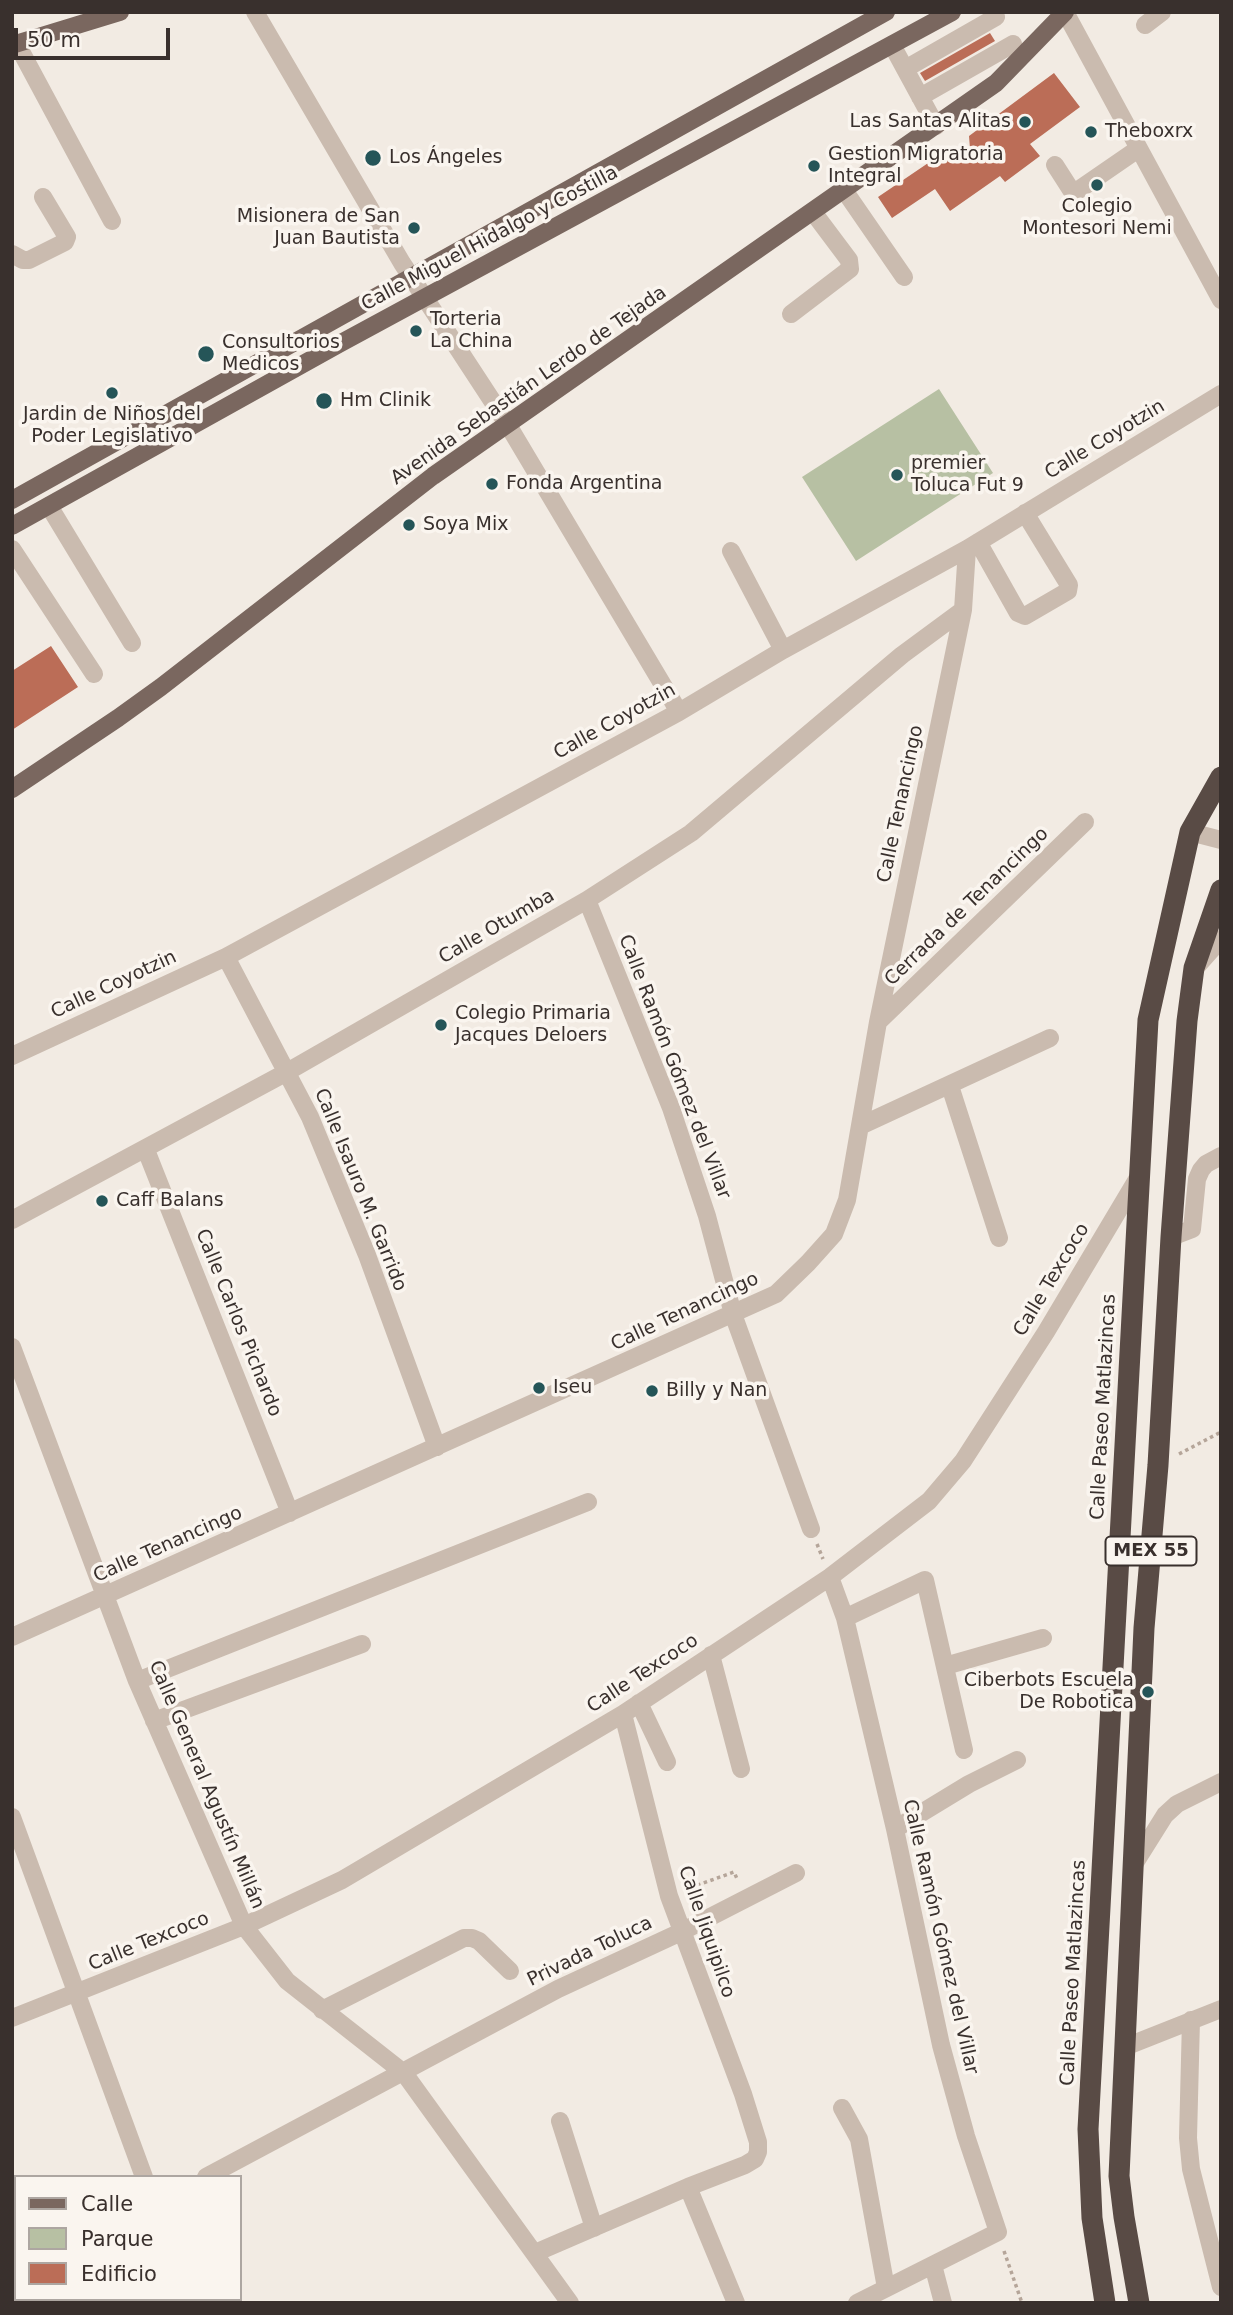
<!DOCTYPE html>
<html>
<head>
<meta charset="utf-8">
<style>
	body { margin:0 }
	#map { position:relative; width:1233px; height:2315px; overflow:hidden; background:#f2ebe3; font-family:"DejaVu Sans",sans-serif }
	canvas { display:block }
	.frame { position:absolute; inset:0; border:14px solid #39302d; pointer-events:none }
	.legend { position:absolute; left:14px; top:2175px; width:228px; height:126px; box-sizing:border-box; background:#faf5ef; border:2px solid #ada6a1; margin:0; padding:9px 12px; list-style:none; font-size:21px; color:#39302d }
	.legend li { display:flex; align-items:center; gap:14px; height:35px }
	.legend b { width:35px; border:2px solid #ada6a1 }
	.scale { position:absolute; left:14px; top:28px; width:156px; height:32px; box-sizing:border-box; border:4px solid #39302d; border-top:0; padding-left:9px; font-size:21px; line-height:24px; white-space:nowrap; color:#39302d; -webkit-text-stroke:5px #faf5ef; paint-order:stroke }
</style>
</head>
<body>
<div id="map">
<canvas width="1233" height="2315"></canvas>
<div class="frame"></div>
<ul class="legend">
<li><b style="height:9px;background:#7a675f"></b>Calle</li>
<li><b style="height:19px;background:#b7c0a3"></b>Parque</li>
<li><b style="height:19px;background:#bb6d57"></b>Edificio</li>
</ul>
<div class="scale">50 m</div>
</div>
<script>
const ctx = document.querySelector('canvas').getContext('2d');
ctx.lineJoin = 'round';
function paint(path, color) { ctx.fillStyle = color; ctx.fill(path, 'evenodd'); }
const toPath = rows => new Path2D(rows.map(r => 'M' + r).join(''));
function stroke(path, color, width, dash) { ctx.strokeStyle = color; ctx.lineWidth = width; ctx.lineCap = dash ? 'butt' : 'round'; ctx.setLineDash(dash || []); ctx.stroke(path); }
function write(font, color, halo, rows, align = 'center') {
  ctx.font = font + ' "DejaVu Sans",sans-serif'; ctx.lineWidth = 7; ctx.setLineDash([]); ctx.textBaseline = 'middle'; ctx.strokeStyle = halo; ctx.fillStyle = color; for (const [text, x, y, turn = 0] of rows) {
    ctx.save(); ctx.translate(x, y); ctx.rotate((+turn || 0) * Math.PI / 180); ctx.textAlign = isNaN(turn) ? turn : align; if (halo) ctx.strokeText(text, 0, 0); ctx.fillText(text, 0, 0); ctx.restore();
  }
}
paint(toPath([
	[939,389,993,473,856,561,802,477]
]), '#b7c0a3');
paint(toPath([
	[990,33,995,41,925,81,920,73],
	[1054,73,1080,107,1030,144,1040,156,1005,182,1000,176,950,211,935,189,892,218,878,197,940,155,971,161,969,136],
	[51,646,78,687,12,730,12,671]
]), '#bb6d57');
stroke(toPath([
	[1179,1454,1221,1432],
	[817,1544,823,1559],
	[684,1890,734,1872,738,1881],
	[1004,2251,1022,2303]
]), '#b5a599', 3.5, [3.5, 3.5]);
stroke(toPath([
	[255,12,402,263,508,425,679,712],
	[1065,12,1221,300],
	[1145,25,1162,12],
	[17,44,112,221],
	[892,45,936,126],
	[905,69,996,17],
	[920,97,1013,44],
	[1055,165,1071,190,1077,191,1138,149],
	[844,190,904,277],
	[12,254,23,260,29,260,65,242,67,237,43,197],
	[791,314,850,269,849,260,813,212],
	[49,506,132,643],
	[978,542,1018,613,1025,616,1068,591,1069,585,1025,513],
	[12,549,94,674],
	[731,551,783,650],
	[1190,832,1221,840],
	[587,900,671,1108,707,1216,733,1314,811,1529],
	[226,957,310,1117,367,1255,437,1447],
	[1197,966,1221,939],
	[878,1022,1085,822],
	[12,1056,226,957,679,712,783,650,967,549,1221,394],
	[950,1086,999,1238],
	[860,1126,1050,1038],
	[146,1150,290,1513],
	[12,1220,287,1072,587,900,691,833,902,655,963,610],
	[1171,1237,1192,1229,1197,1179,1201,1170,1206,1164,1221,1156],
	[12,1347,137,1681,244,1926,287,1981,404,2073,570,2303],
	[830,1577,845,1618,895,1829,941,2045,966,2136,998,2232,857,2303],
	[845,1618,925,1580,964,1750],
	[12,1637,776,1294,808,1263,834,1234,847,1200,878,1022,963,610,967,549],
	[711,1655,741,1769],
	[945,1666,1043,1638],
	[137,1681,588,1502],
	[639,1703,667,1762],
	[154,1721,362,1644],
	[12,1817,144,2177],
	[895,1829,969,1784,1017,1760],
	[1133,1866,1165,1815,1177,1804,1221,1782],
	[322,2010,464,1938,472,1938,479,1941,510,1971],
	[12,2018,244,1926,342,1880,623,1714,830,1577,929,1501,963,1461,1046,1332,1139,1176],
	[1191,2020,1188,2138,1191,2169,1221,2287],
	[1125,2047,1221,2009],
	[842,2108,859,2139,886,2288],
	[560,2121,594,2228],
	[206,2177,558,1989,681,1932,796,1873],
	[688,2187,736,2303],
	[535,2253,688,2187,745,2165,755,2159,758,2152,758,2142,743,2094,669,1896,623,1714],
	[933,2265,943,2303],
	[12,2269,16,2268]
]), '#cabbaf', 18);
stroke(toPath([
	[12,45,120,12],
	[12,500,886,12],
	[12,526,339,344,952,12],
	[12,789,118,718,161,687,433,476,996,83,1065,12]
]), '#7a675f', 18);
stroke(toPath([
	[1105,2303,1092,2218,1088,2129,1148,1020,1190,832,1221,777],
	[1139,2303,1124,2217,1119,2176,1144,1628,1158,1465,1171,1237,1187,1021,1194,968,1221,890]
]), '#594b45', 21);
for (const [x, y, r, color] of [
	[1025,122,7,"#255558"],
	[1091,132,7,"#255558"],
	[373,158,9,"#255558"],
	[814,166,7,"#255558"],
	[1097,185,7,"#255558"],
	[414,228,7,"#255558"],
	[416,331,7,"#255558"],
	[206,354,9,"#255558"],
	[112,393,7,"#255558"],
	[324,401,9,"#255558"],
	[897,475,7,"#255558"],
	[492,484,7,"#255558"],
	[409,525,7,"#255558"],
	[441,1025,7,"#255558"],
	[102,1201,7,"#255558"],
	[539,1388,7,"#255558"],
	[652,1391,7,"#255558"],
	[1148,1692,7,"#255558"]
]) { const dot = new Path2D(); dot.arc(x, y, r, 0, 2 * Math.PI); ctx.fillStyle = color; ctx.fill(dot); stroke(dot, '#faf5ef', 2.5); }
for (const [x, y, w] of [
	[1151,1551,91]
]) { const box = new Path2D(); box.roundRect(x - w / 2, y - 14.5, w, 29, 5); ctx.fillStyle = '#faf5ef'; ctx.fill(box); stroke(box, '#39302d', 2); }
write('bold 18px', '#39302d', null, [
	["MEX 55",1151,1551]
]);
write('19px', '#39302d', '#faf5ef', [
	["Las Santas Alitas",1011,122,"right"],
	["Theboxrx",1105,132],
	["Gestion Migratoria",828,155],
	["Integral",828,177],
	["Los Ángeles",389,158],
	["Colegio",1097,207,"center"],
	["Montesori Nemi",1097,229,"center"],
	["Misionera de San",400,217,"right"],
	["Juan Bautista",400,239,"right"],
	["Torteria",430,320],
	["La China",430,342],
	["Consultorios",222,343],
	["Medicos",222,365],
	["Hm Clinik",340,401],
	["Jardin de Niños del",112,415,"center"],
	["Poder Legislativo",112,437,"center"],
	["premier",911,464],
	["Toluca Fut 9",911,486],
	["Fonda Argentina",506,484],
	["Soya Mix",423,525],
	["Colegio Primaria",455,1014],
	["Jacques Deloers",455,1036],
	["Caff Balans",116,1201],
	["Iseu",553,1388],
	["Billy y Nan",666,1391],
	["Ciberbots Escuela",1134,1681,"right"],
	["De Robotica",1134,1703,"right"]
], 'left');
write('19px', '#39302d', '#faf5ef', [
	["Calle Miguel Hidalgo y Costilla",490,239,-28],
	["Avenida Sebastián Lerdo de Tejada",529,386,-35],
	["Calle Coyotzin",1105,440,-31],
	["Calle Coyotzin",615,722,-29],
	["Calle Tenancingo",901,804,-78],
	["Cerrada de Tenancingo",967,907,-44],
	["Calle Otumba",497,927,-30],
	["Calle Coyotzin",114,985,-25],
	["Calle Ramón Gómez del Villar",674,1067,69],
	["Calle Isauro M. Garrido",360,1190,68],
	["Calle Texcoco",1052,1280,-59],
	["Calle Tenancingo",685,1312,-25],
	["Calle Carlos Pichardo",238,1323,68],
	["Calle Paseo Matlazincas",1104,1407,-87],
	["Calle Tenancingo",168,1545,-24],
	["Calle Texcoco",643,1674,-33],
	["Calle General Agustín Millán",206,1785,67],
	["Calle Jiquipilco",706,1932,71],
	["Calle Ramón Gómez del Villar",940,1937,77],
	["Calle Texcoco",149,1942,-22],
	["Privada Toluca",590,1952,-26],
	["Calle Paseo Matlazincas",1074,1973,-87]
]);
</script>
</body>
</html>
